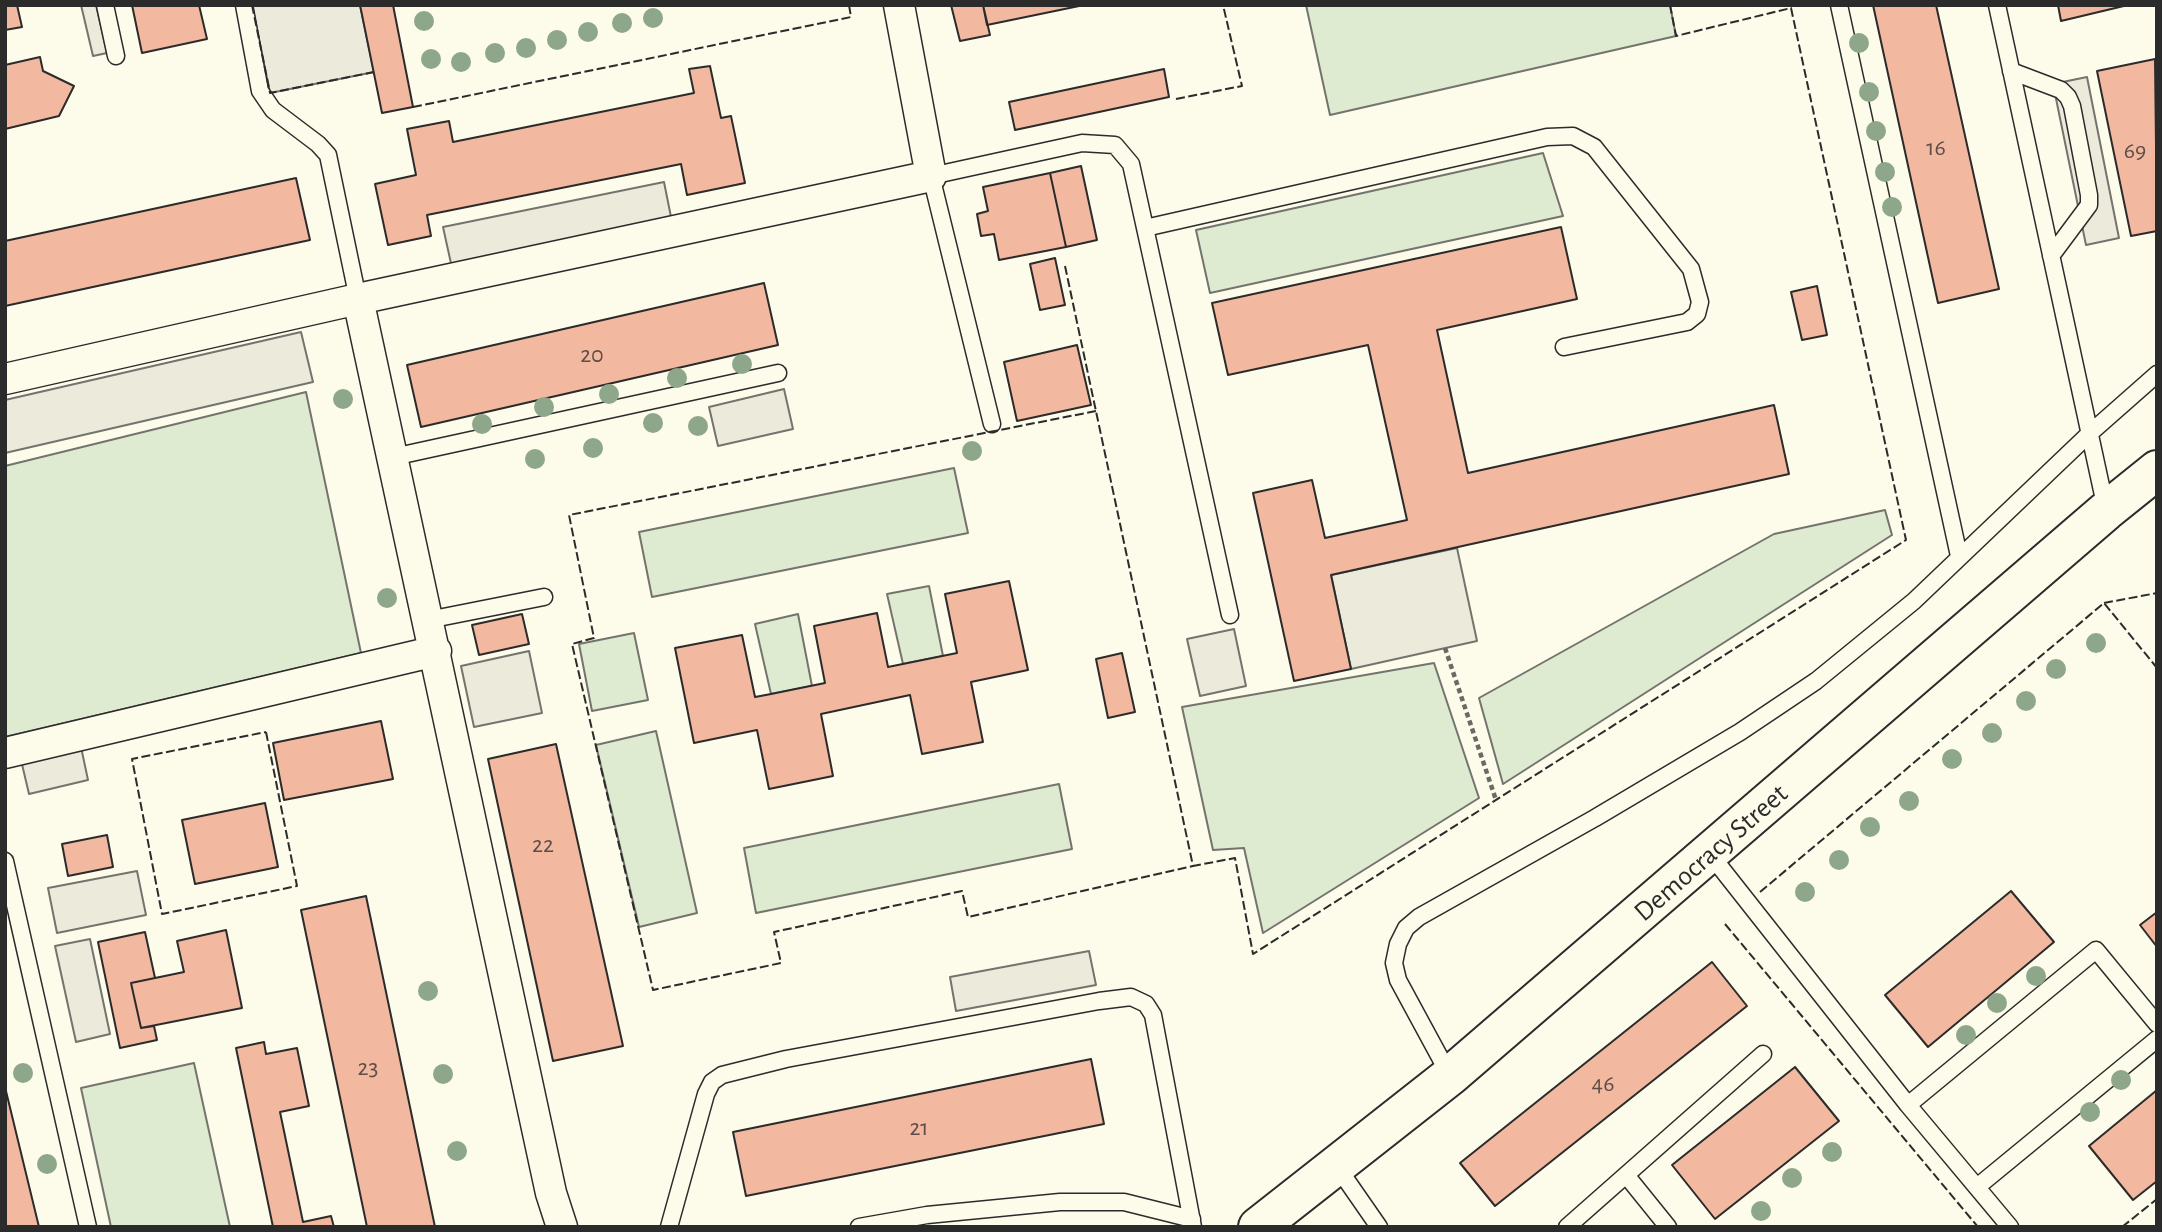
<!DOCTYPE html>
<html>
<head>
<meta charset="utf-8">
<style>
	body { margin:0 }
	#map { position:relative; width:2162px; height:1232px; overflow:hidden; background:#fdfbea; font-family:"Alegreya Sans",sans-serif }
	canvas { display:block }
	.frame { position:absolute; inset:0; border:7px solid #2b2b2b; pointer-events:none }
</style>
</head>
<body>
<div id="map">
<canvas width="2162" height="1232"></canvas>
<div class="frame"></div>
</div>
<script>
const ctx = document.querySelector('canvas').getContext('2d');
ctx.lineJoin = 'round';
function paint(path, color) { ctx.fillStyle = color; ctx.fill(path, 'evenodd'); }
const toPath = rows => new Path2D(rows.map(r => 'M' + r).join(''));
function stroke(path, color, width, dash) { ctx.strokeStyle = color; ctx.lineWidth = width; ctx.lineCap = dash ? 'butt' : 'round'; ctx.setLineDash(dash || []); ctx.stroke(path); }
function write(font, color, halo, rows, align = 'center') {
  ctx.font = font + ' "Alegreya Sans",sans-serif'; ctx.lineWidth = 5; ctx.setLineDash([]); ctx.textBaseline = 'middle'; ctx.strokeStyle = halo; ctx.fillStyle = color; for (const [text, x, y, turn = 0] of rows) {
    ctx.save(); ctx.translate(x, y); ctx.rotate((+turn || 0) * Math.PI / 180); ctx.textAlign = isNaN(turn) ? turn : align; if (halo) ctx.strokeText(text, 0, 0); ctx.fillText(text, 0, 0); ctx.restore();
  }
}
const green = toPath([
	[1306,5,1670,5,1676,36,1330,115,1306,5],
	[1543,153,1563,216,1210,293,1196,230,1543,153],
	[306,392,361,653,5,737,5,466,306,392],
	[954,468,968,533,652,597,639,532,954,468],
	[1885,510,1892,535,1503,784,1479,698,1774,534,1885,510],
	[929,586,943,656,903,664,887,594,929,586],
	[798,614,812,686,771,694,755,624,798,614],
	[634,633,648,700,592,711,579,644,634,633],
	[1434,663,1479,798,1263,933,1244,848,1213,850,1182,707,1434,663],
	[656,731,697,913,639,927,596,745,656,731],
	[1059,784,1072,849,756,913,744,848,1059,784],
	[194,1063,230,1227,111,1227,81,1088,194,1063]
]);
paint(green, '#deebd1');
stroke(green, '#74746e', 2);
const parking = toPath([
	[81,5,96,5,107,53,93,56,81,5],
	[252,5,360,5,374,72,270,93,252,5],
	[2087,77,2119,238,2086,245,2053,84,2087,77],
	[664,182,672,222,452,268,443,227,664,182],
	[301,332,313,382,5,453,5,400,301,332],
	[784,389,793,429,718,446,709,407,784,389],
	[1457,548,1477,641,1351,669,1331,575,1457,548],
	[1234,629,1246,686,1200,696,1187,639,1234,629],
	[529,651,542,713,474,727,461,666,529,651],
	[81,747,88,780,29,794,21,760,81,747],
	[137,871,146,915,57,933,48,888,137,871],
	[90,939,110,1034,76,1042,55,946,90,939],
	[1089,951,1096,985,956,1011,950,977,1089,951]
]);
paint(parking, '#eceadb');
stroke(parking, '#74746e', 2);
const building = toPath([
	[5,5,17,5,22,27,5,30,5,5],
	[132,5,199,5,207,39,142,53,132,5],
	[360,5,393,5,413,107,382,113,360,5],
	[951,5,983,5,990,35,960,41,951,5],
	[983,5,1084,5,987,25,983,5],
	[1873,5,1936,5,1999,289,1938,303,1873,5],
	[2058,5,2128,5,2061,21,2058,5],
	[40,57,43,71,74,86,59,116,5,129,5,65,40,57],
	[2155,59,2157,231,2131,236,2097,71,2155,59],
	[710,66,721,118,731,116,745,183,687,195,681,164,427,215,431,236,388,245,375,184,416,175,407,129,449,121,453,142,694,93,689,69,710,66],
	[1164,69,1169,97,1015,130,1009,102,1164,69],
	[1081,166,1097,240,1066,247,1050,173,1081,166],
	[1050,173,1066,247,999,260,994,234,981,236,977,214,988,211,983,187,1050,173],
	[296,178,310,240,5,306,5,241,296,178],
	[1561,227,1577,299,1437,330,1468,473,1774,405,1789,474,1331,575,1351,669,1294,681,1253,493,1312,480,1325,538,1407,520,1368,345,1228,375,1212,303,1561,227],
	[1055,258,1065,305,1040,310,1030,264,1055,258],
	[764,283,778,345,421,427,407,365,764,283],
	[1817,286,1827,335,1802,340,1791,292,1817,286],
	[1077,345,1091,405,1017,421,1004,362,1077,345],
	[1009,581,1028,670,971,682,983,742,922,754,910,695,821,714,833,776,769,789,757,730,694,743,675,648,742,635,755,697,771,694,825,683,814,626,877,613,888,667,957,653,945,594,1009,581],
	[522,614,529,644,479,655,472,625,522,614],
	[1122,653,1135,712,1108,718,1096,659,1122,653],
	[381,721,393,779,284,800,273,743,381,721],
	[556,744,623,1046,553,1061,488,759,556,744],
	[265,803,278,867,195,884,182,820,265,803],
	[107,835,113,867,68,876,62,844,107,835],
	[2011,891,2054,942,1928,1047,1885,995,2011,891],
	[366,896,435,1227,367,1227,301,910,366,896],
	[2157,912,2157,947,2140,925,2157,912],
	[226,930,242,1008,141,1028,131,983,184,972,177,941,226,930],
	[145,932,155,978,131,983,141,1028,154,1026,157,1040,120,1048,98,942,145,932],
	[1712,962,1747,1006,1495,1206,1460,1163,1712,962],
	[264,1042,266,1054,297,1048,309,1106,280,1112,303,1222,331,1216,334,1227,273,1227,236,1048,264,1042],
	[1091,1059,1104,1124,746,1196,733,1132,1091,1059],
	[1795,1067,1839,1121,1715,1219,1672,1165,1795,1067],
	[5,1087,39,1227,5,1227,5,1087],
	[2157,1090,2157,1181,2133,1200,2089,1146,2157,1090]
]);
paint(building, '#f2b8a0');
stroke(building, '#2b2b2b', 2);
const service = toPath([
	[105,5,116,56],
	[244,5,260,91,273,110,318,144,328,155,358,299],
	[1839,5,1959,556],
	[1997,5,2106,509],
	[2011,71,2061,90,2068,97,2072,106,2089,195,2089,205,2051,256],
	[1145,228,1547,137,1573,136,1594,147,1691,269,1700,302,1697,314,1687,322,1564,347],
	[992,424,931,176,1082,143,1115,145,1131,164,1230,615],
	[393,457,778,373],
	[428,620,544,597],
	[1710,854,1908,1105,2010,1227],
	[5,861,88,1227],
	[1450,1076,1398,980,1394,963,1398,944,1406,928,1419,917,1595,818,1740,732,1816,681,1914,601,2089,434,2157,374],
	[1908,1105,2096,950,2157,1024],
	[1336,1165,1379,1227],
	[1626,1175,1668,1227],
	[1977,1187,2157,1039],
	[669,1227,706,1094,712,1082,722,1075,786,1059,1099,1001,1131,997,1146,1004,1153,1015,1193,1227],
	[859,1227,927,1215,1060,1202,1124,1202,1192,1219],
	[1567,1227,1763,1054]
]);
const minor = toPath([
	[5,379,358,299],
	[5,753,436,651],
	[562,1227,551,1193,358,299,931,176,899,5]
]);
const primary = toPath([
	[1258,1227,1450,1076,2106,511,2157,470]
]);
stroke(service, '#2b2b2b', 19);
stroke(minor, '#2b2b2b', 33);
stroke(primary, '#2b2b2b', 42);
stroke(toPath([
	[1445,648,1496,800]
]), '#6a6964', 4.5, [5, 3.5]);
stroke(service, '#fdfbea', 16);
stroke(minor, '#fdfbea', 30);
stroke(primary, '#fdfbea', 38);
stroke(toPath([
	[252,5,270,93,374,72],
	[1176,99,1242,86,1223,5],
	[413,107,851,17,849,5],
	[1065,266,1193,866,1235,858,1253,954,1906,540,1791,8,1676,36,1670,5],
	[1096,411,569,515,594,638,572,644,653,990,781,963,774,932,962,891,968,917,1193,866],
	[2104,603,2157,593],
	[266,732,297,886,162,914,132,759,266,732],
	[1760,892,2104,603,2157,668],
	[1725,924,1978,1227],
	[2122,1227,2157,1199]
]), '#2b2b2b', 2, [9, 3.5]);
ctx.fillStyle = '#8ea78a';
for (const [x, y] of [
	[653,18],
	[424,21],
	[622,23],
	[588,32],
	[557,40],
	[1859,43],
	[526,48],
	[495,53],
	[431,59],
	[461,62],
	[1869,92],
	[1876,131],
	[1885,172],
	[1892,207],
	[742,364],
	[677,378],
	[609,394],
	[343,399],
	[544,407],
	[653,423],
	[482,424],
	[698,426],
	[593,448],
	[972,451],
	[535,459],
	[387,598],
	[2096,643],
	[2056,669],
	[2026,701],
	[1992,733],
	[1952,759],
	[1909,801],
	[1870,827],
	[1839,860],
	[1805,892],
	[2036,976],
	[428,991],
	[1997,1003],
	[1966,1035],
	[23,1073],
	[443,1074],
	[2121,1080],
	[2090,1112],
	[457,1151],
	[1832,1152],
	[47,1164],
	[1792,1178],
	[1761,1211]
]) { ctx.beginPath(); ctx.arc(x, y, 10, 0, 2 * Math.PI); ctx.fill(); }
write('24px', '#5d4e48', null, [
	["16",1936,148],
	["69",2135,151],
	["20",592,355],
	["22",543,845],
	["23",368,1068],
	["46",1603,1084],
	["21",919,1128]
]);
write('28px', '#2b2b2b', '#fdfbea', [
	["Democracy Street",1711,853,-41]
]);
</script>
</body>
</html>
